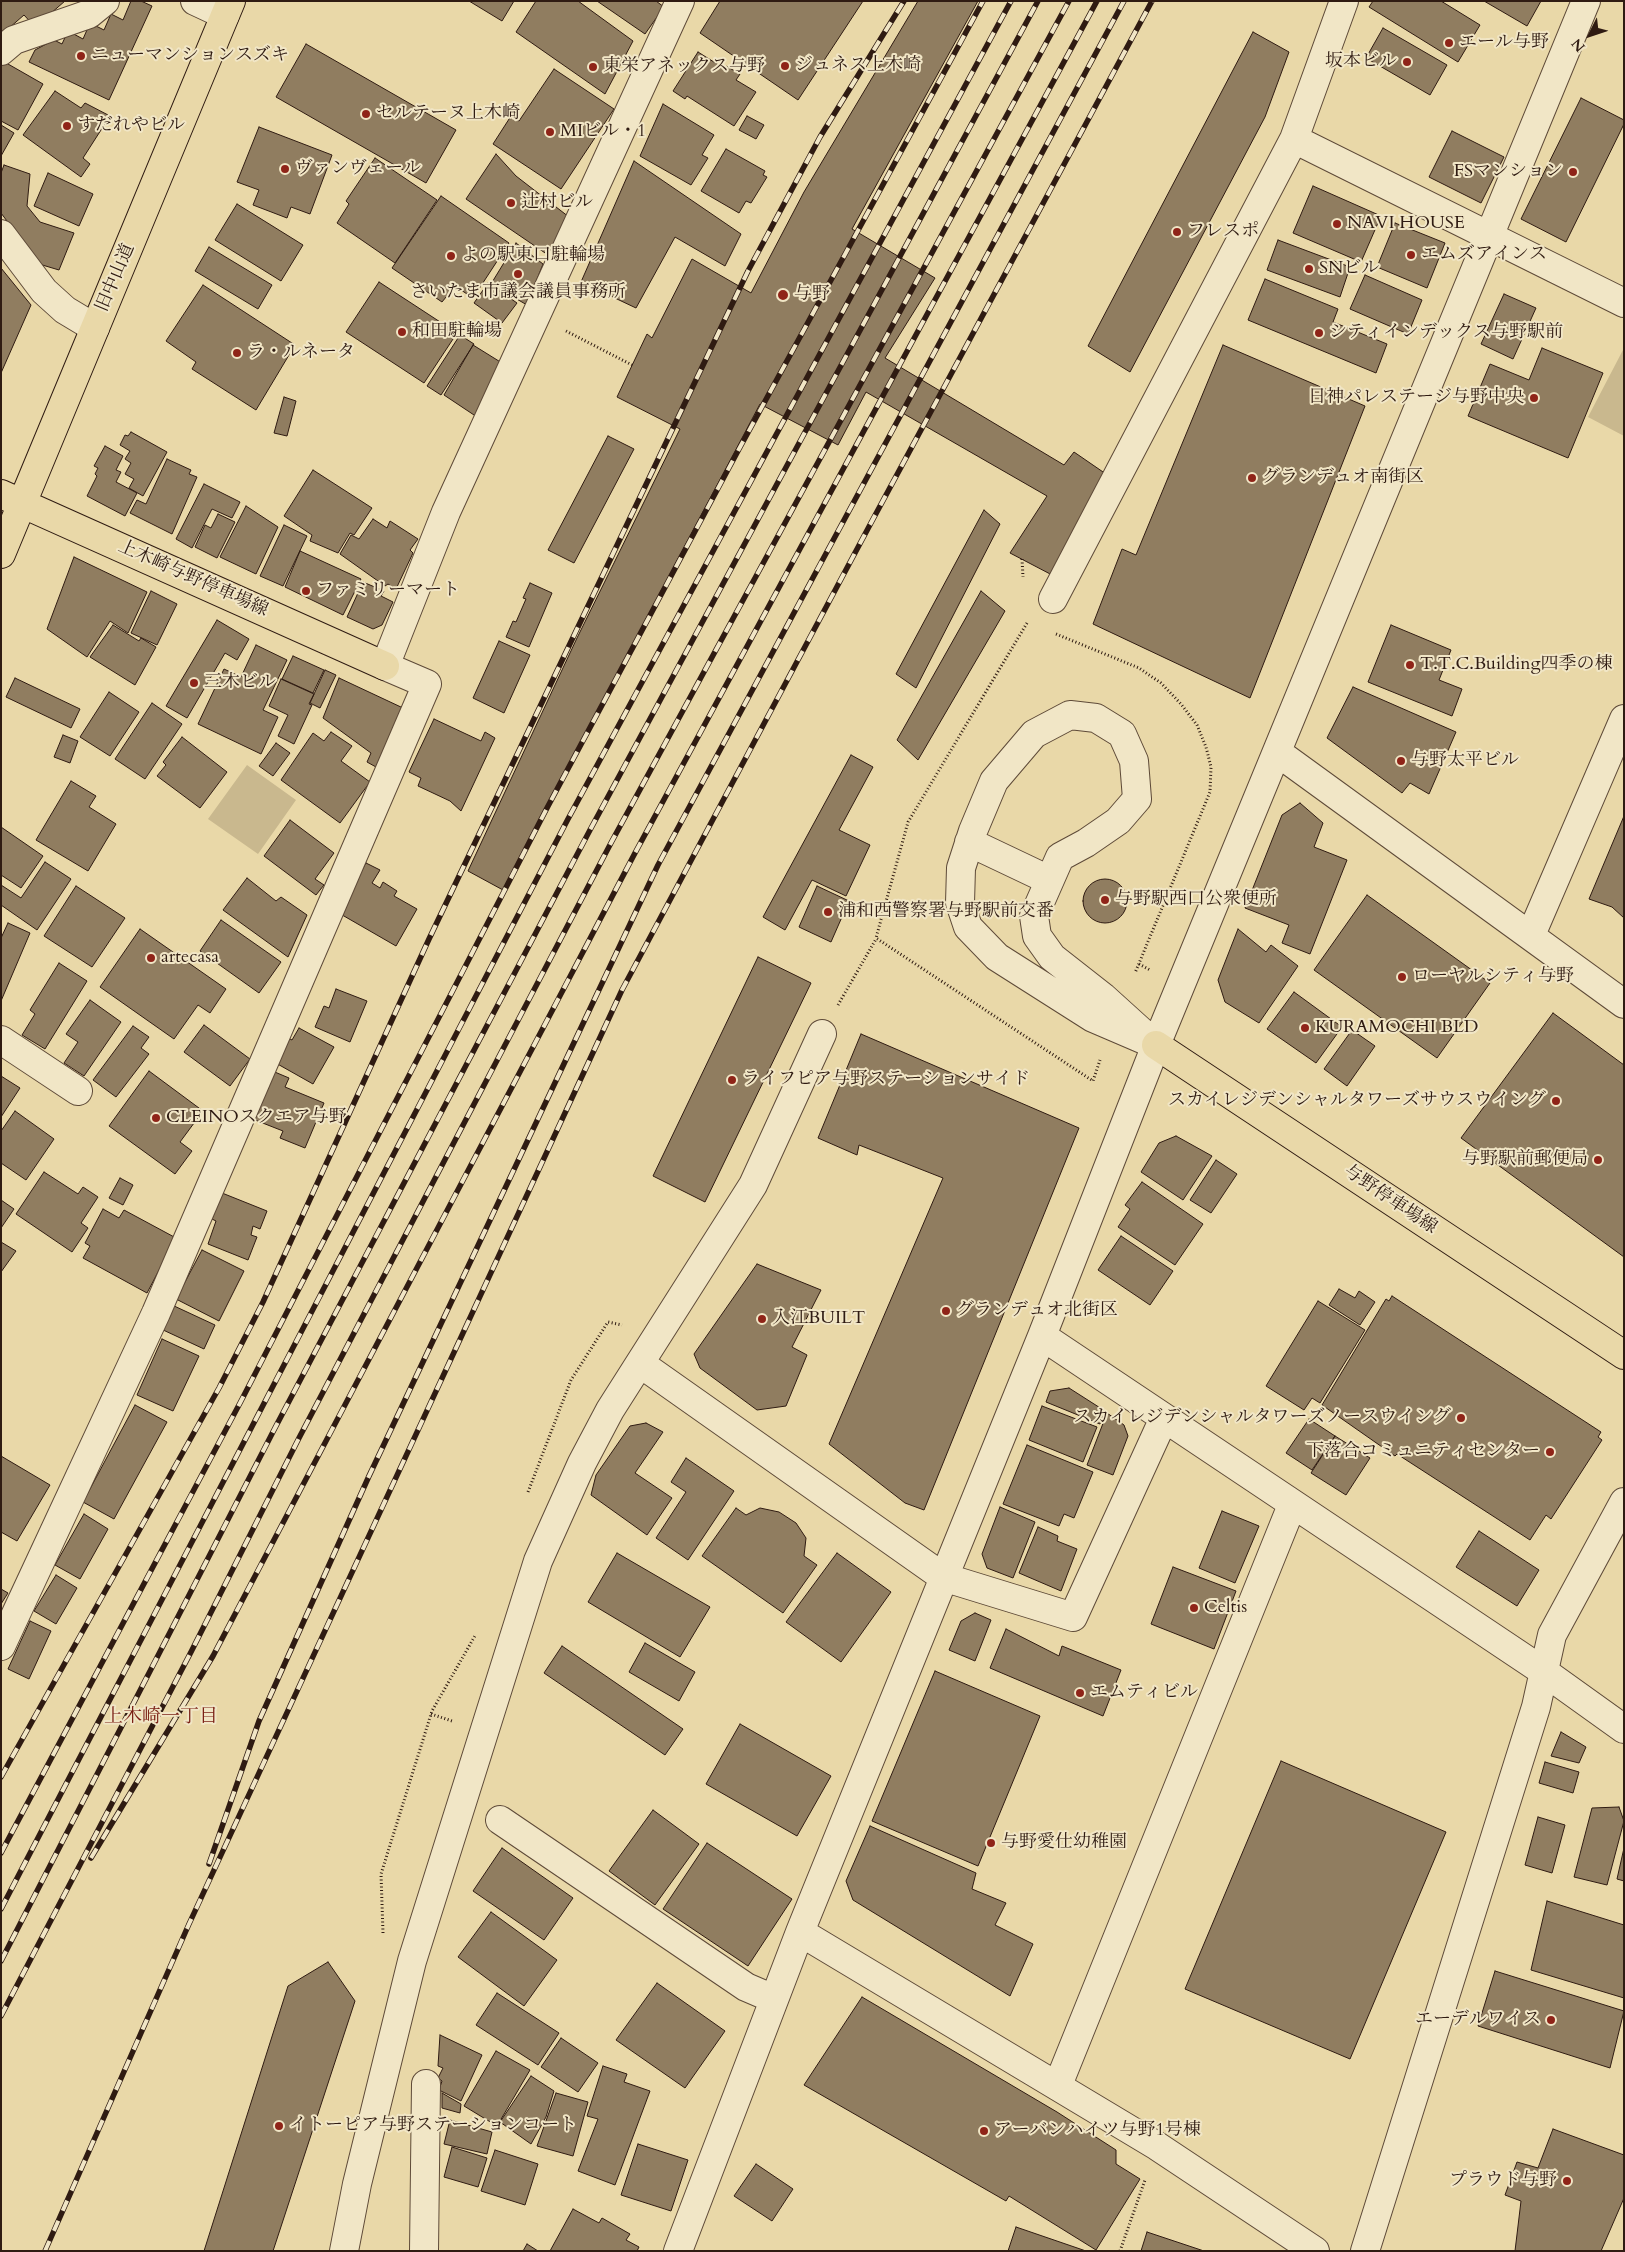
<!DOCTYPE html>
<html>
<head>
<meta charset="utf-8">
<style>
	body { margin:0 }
	#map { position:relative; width:1625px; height:2252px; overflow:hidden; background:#e9d8a8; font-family:Cardo,serif }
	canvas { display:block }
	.frame { position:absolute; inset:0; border:2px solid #2f1b12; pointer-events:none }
	.north { position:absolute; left:1565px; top:10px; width:50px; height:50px; -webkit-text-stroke:4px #f1e6c6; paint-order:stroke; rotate:229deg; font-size:14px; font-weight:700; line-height:20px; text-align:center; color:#2f1b12 }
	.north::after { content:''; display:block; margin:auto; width:18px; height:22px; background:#2f1b12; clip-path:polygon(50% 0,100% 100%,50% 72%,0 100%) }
</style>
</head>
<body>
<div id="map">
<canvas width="1625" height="2252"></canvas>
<div class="frame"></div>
<div class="north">N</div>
</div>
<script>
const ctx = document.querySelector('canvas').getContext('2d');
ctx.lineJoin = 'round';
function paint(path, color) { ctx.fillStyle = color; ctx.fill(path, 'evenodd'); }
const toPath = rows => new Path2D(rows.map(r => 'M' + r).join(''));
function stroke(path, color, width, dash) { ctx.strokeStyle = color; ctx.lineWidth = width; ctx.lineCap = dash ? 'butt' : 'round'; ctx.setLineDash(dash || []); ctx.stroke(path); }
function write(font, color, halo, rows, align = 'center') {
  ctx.font = font + ' Cardo,"Noto Serif JP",serif'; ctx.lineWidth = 4; ctx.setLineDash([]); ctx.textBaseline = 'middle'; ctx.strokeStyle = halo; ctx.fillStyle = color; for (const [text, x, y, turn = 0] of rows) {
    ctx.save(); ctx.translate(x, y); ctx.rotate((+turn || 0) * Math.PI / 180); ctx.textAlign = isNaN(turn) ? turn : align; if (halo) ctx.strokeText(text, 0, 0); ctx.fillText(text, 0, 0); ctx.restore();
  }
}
paint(toPath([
	[1624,348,1624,436,1588,417],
	[247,765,296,800,258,854,208,819]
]), '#c9b88e');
const building = toPath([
	[1,1,65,1,35,27,24,15,1,35,1,1],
	[131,1,141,1,152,6,109,100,29,62,35,50,54,40,62,44,68,31,83,39,90,23,104,30,111,14,123,20,131,1],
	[469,1,514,1,502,21,469,1],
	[536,1,578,1,633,41,605,94,516,32,536,1],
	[597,1,656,1,664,7,645,34,597,1],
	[720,1,863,1,798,100,700,33,720,1],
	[918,1,978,1,852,229,935,278,885,358,1064,465,1074,452,1106,474,1054,576,1010,553,1047,496,866,392,838,445,760,404,503,890,468,871,577,638,680,429,617,397,647,334,652,338,692,259,751,293,804,192,918,1],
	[1373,1,1441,1,1480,25,1458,62,1369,7,1373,1],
	[1484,1,1541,1,1527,26,1484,1],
	[1383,28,1447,65,1430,95,1366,58,1383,28],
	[1253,32,1289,52,1265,117,1130,372,1088,346,1253,32],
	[306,44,456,130,426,183,276,97,306,44],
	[698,52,725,69,726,66,740,74,736,80,756,92,734,126,687,96,685,99,673,91,698,52],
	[1,60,43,84,18,130,1,121,1,60],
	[554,69,614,109,561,189,493,144,511,116,519,121,554,69],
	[55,91,81,108,85,103,110,116,83,158,90,164,81,177,23,135,55,91],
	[1581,98,1624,120,1624,124,1566,242,1521,219,1581,98],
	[663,104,714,135,702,155,708,158,691,185,640,156,663,104],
	[747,116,764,125,756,139,739,130,747,116],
	[1,125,14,133,1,156,1,125],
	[259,127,332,155,310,214,291,207,287,218,253,205,259,190,237,182,259,127],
	[1452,131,1504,157,1481,203,1429,177,1452,131],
	[726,149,765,171,763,175,767,177,751,203,746,201,739,213,701,191,726,149],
	[496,154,516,176,569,217,551,257,466,199,496,154],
	[375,158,437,200,395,263,337,223,349,204,346,201,375,158],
	[634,161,741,234,725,266,675,237,636,308,581,282,634,161],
	[4,165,30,174,27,206,40,222,74,233,59,270,39,264,1,213,1,173,4,165],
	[48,173,93,194,79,226,34,206,48,173],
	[1313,186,1381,216,1361,262,1293,233,1313,186],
	[441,196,509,243,473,298,455,286,442,302,392,268,441,196],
	[237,204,303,245,281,281,215,240,237,204],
	[1395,223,1445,243,1427,288,1377,267,1395,223],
	[1278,240,1350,267,1340,297,1267,270,1278,240],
	[516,243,543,264,527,305,491,284,516,243],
	[209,247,272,285,258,309,195,271,209,247],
	[1,268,31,305,1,373,1,268],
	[1365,275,1422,300,1408,334,1350,309,1365,275],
	[1265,279,1338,309,1333,322,1387,344,1376,373,1248,320,1265,279],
	[379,282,457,333,424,383,346,332,379,282],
	[488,283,517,303,502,323,474,303,488,283],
	[203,285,295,345,256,410,192,369,196,362,166,341,203,285],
	[1504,294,1536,308,1513,359,1481,344,1504,294],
	[460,335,474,344,441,395,427,386,460,335],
	[473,345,502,363,477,417,444,395,473,345],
	[1223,345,1365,406,1250,698,1093,624,1122,549,1136,555,1223,345],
	[1542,348,1603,373,1568,458,1468,416,1490,364,1529,380,1542,348],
	[284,397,296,401,287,436,274,433,284,397],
	[131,432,167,452,143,496,129,488,134,479,125,474,131,463,125,459,130,451,120,445,125,435,128,436,131,432],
	[608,436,634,449,574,563,548,550,608,436],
	[105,446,123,456,116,470,121,472,116,482,137,493,125,516,87,496,97,476,95,474,98,468,94,466,105,446],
	[167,459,191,470,189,474,197,477,172,534,130,513,137,500,146,504,167,459],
	[313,470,372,508,354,535,350,533,338,553,310,541,312,535,284,516,313,470],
	[204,484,240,502,232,518,212,509,192,548,176,539,204,484],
	[246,506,278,527,256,574,220,557,246,506],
	[984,510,1000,524,916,688,896,674,984,510],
	[218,514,235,522,217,558,195,547,205,525,211,528,218,514],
	[373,519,387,528,390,521,418,539,410,550,413,553,396,589,388,584,385,586,340,554,351,535,359,539,373,519],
	[284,525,307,536,283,586,260,576,284,525],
	[300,551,361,579,343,615,285,587,300,551],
	[74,557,147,592,128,633,110,621,87,657,47,629,74,557],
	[363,582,384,591,381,596,393,602,382,625,373,629,347,617,363,582],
	[530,583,552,593,529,647,506,637,513,621,516,622,526,599,523,598,530,583],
	[151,591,177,604,157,645,131,633,151,591],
	[981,591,1005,611,918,760,897,740,981,591],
	[217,620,249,639,237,660,225,653,187,718,166,706,217,620],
	[113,625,139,641,141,638,156,647,135,685,90,657,113,625],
	[1391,625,1451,650,1439,680,1462,689,1452,716,1368,682,1391,625],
	[499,641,530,655,504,713,473,698,499,641],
	[256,645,287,660,263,710,278,717,261,754,198,724,224,669,241,677,256,645],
	[293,656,324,670,313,693,282,679,293,656],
	[325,670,336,675,320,708,310,703,325,670],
	[15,678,80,709,71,728,6,697,15,678],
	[339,678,403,708,376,767,367,762,371,753,323,718,339,678],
	[281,679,314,694,309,704,312,705,294,744,278,736,288,715,269,706,281,679],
	[1353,687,1456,732,1429,794,1410,783,1402,793,1327,738,1353,687],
	[109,692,139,712,110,756,80,737,109,692],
	[152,703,182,724,145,779,115,759,152,703],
	[434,719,481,741,485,732,495,738,461,811,450,801,418,786,421,778,409,772,434,719],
	[331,732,352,746,341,761,370,782,340,823,281,780,313,733,324,741,331,732],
	[63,735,78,741,70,763,54,757,63,735],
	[182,737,227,772,200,808,157,776,166,765,163,762,182,737],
	[276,743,290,753,273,776,259,766,276,743],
	[851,755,873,767,839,830,870,845,846,896,812,880,785,930,763,917,851,755],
	[71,781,96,796,89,807,116,824,88,871,36,840,71,781],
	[1300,803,1323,823,1314,847,1347,860,1310,954,1282,943,1289,925,1245,908,1282,815,1300,803],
	[1624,816,1624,918,1612,907,1589,899,1624,816],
	[290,820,334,853,315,879,324,885,316,895,264,856,290,820],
	[1,827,43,856,21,888,1,875,1,827],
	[45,862,71,879,37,930,1,905,1,885,21,898,45,862],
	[366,863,380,870,372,883,380,888,383,882,397,891,394,896,417,909,396,946,337,912,366,863],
	[247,878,276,901,281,897,307,915,288,957,223,910,247,878],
	'1083 901a22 22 0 1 1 44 0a22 22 0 1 1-44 0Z',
	[76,886,125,918,92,967,44,936,76,886],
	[817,886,849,901,831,942,799,927,817,886],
	[1367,895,1490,983,1437,1058,1314,970,1367,895],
	[221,920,281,962,259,993,200,951,221,920],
	[8,923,30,933,1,1001,1,938,8,923],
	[140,929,226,989,210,1013,198,1005,174,1039,100,987,140,929],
	[1238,929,1266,952,1271,945,1298,966,1259,1023,1225,1002,1218,980,1238,929],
	[758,957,811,983,705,1202,653,1176,758,957],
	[59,963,87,981,45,1049,22,1035,35,1014,30,1010,59,963],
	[336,989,367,1001,350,1042,315,1027,324,1006,329,1008,336,989],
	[1294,992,1342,1027,1316,1063,1267,1029,1294,992],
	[90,1000,121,1022,84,1076,64,1063,78,1042,66,1034,90,1000],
	[1553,1013,1624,1065,1624,1257,1461,1138,1553,1013],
	[204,1025,250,1059,230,1086,184,1052,204,1025],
	[133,1026,149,1037,141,1048,149,1054,116,1097,93,1080,133,1026],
	[299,1028,334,1047,313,1084,274,1062,288,1038,292,1040,299,1028],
	[1352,1030,1375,1046,1347,1086,1324,1069,1352,1030],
	[861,1034,1079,1128,924,1510,905,1503,829,1444,943,1178,859,1145,857,1155,818,1138,861,1034],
	[270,1070,289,1078,285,1087,324,1103,305,1148,280,1138,283,1131,250,1118,270,1070],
	[149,1071,203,1111,180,1142,192,1151,175,1174,109,1126,149,1071],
	[1,1076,20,1088,1,1117,1,1076],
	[15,1111,54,1139,26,1180,1,1163,1,1131,15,1111],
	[1176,1136,1212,1156,1183,1200,1141,1172,1159,1143,1176,1136],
	[1216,1160,1237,1174,1211,1213,1190,1200,1216,1160],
	[44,1172,78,1194,83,1187,98,1197,81,1223,88,1228,72,1252,16,1214,44,1172],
	[120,1178,133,1185,123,1205,109,1198,120,1178],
	[1142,1182,1203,1224,1175,1265,1118,1227,1130,1209,1125,1205,1142,1182],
	[222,1193,267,1211,260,1229,253,1226,251,1235,257,1237,248,1260,208,1244,216,1221,212,1219,222,1193],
	[1,1200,14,1209,1,1228,1,1200],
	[103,1209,119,1218,124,1210,176,1238,147,1293,83,1258,90,1246,85,1243,103,1209],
	[1121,1236,1173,1271,1150,1305,1098,1270,1121,1236],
	[1,1242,16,1251,1,1272,1,1242],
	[202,1250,244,1271,219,1321,176,1299,202,1250],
	[757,1264,821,1290,792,1347,807,1355,786,1406,757,1410,700,1368,694,1354,757,1264],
	[1339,1289,1355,1298,1359,1291,1375,1302,1360,1325,1329,1305,1339,1289],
	[1392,1296,1601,1432,1598,1437,1602,1440,1551,1519,1546,1515,1530,1540,1397,1454,1395,1456,1322,1405,1386,1299,1389,1301,1392,1296],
	[1318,1301,1365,1330,1320,1403,1312,1398,1304,1410,1266,1386,1318,1301],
	[172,1305,215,1325,204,1349,161,1329,172,1305],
	[162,1339,199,1356,173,1411,137,1395,162,1339],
	[1069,1388,1105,1411,1100,1424,1046,1402,1050,1391,1069,1388],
	[135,1405,167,1422,114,1519,83,1502,135,1405],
	[1042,1406,1097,1427,1083,1462,1029,1440,1042,1406],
	[1107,1413,1124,1425,1128,1436,1113,1475,1087,1465,1107,1413],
	[1309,1419,1335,1436,1312,1470,1286,1453,1309,1419],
	[646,1423,663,1432,635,1473,672,1498,647,1535,591,1495,596,1475,630,1426,646,1423],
	[1335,1436,1370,1458,1346,1495,1311,1473,1335,1436],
	[1027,1445,1093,1472,1074,1518,1064,1514,1059,1526,1003,1504,1027,1445],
	[1,1456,50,1485,17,1541,1,1532,1,1456],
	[686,1458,734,1491,688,1560,656,1538,686,1492,671,1482,686,1458],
	[1000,1507,1035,1522,1013,1578,987,1568,982,1554,1000,1507],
	[736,1508,746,1515,760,1508,779,1512,796,1523,806,1538,804,1556,817,1565,783,1613,702,1556,736,1508],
	[1222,1511,1259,1526,1235,1583,1199,1568,1222,1511],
	[84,1514,108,1529,80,1579,55,1565,84,1514],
	[1038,1527,1058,1536,1057,1541,1077,1549,1061,1591,1019,1573,1038,1527],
	[1479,1531,1539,1570,1517,1606,1456,1567,1479,1531],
	[617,1553,710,1607,680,1657,588,1602,617,1553],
	[837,1553,891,1592,841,1662,786,1622,837,1553],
	[1173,1567,1236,1591,1214,1649,1151,1624,1173,1567],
	[56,1575,77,1588,56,1624,34,1611,56,1575],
	[1,1589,8,1593,1,1604,1,1589],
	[975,1613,991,1620,975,1661,949,1650,961,1621,975,1613],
	[30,1621,51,1631,29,1679,8,1669,30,1621],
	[1006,1629,1059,1656,1062,1646,1121,1670,1103,1716,990,1668,1006,1629],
	[645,1643,695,1672,679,1701,629,1672,645,1643],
	[562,1646,683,1729,665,1755,544,1673,562,1646],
	[935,1671,1040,1716,978,1866,872,1821,935,1671],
	[740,1724,831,1776,797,1836,706,1784,740,1724],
	[1561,1732,1586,1747,1579,1763,1551,1756,1561,1732],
	[1281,1761,1446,1832,1350,2059,1185,1989,1281,1761],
	[1545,1762,1579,1772,1573,1793,1539,1783,1545,1762],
	[1619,1807,1624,1821,1607,1885,1574,1877,1592,1808,1619,1807],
	[653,1810,699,1844,655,1905,609,1871,653,1810],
	[1538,1817,1565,1825,1552,1873,1525,1865,1538,1817],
	[870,1826,976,1873,972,1889,1006,1903,995,1925,1033,1944,1010,1996,853,1900,846,1881,870,1826],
	[707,1843,792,1899,748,1966,663,1909,707,1843],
	[502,1848,573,1898,544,1940,473,1891,502,1848],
	[1624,1848,1624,1881,1617,1879,1624,1848],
	[1547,1901,1624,1925,1624,1998,1531,1970,1547,1901],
	[491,1912,557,1960,524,2006,458,1957,491,1912],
	[328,1962,355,2001,273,2251,204,2251,288,1986,328,1962],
	[1495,1971,1624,2011,1610,2068,1478,2026,1495,1971],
	[657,1983,725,2031,685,2088,616,2040,657,1983],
	[497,1993,559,2033,538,2065,476,2025,497,1993],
	[862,1997,1057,2112,1116,2150,1116,2164,1140,2179,1096,2250,1009,2196,1006,2201,804,2085,862,1997],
	[440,2035,482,2055,461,2101,439,2090,442,2081,438,2078,443,2068,438,2066,440,2035],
	[561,2038,598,2063,578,2092,541,2067,561,2038],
	[496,2051,530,2070,497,2126,464,2106,496,2051],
	[603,2066,627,2074,624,2082,650,2091,615,2185,578,2171,598,2119,587,2116,603,2066],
	[531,2076,554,2091,546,2117,531,2144,500,2122,531,2076],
	[442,2093,461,2104,460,2113,442,2108,442,2093],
	[556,2093,588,2102,573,2156,537,2146,556,2093],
	[450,2120,492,2132,487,2154,444,2144,450,2120],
	[1553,2129,1624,2155,1624,2198,1601,2251,1515,2251,1521,2201,1505,2195,1517,2162,1538,2168,1553,2129],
	[638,2144,688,2160,671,2211,621,2195,638,2144],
	[452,2147,487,2158,478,2187,444,2177,452,2147],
	[495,2150,538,2164,525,2205,481,2191,495,2150],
	[756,2164,793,2189,772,2221,734,2196,756,2164],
	[573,2209,599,2223,602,2218,630,2234,626,2240,639,2247,637,2251,550,2251,573,2209],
	[1016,2227,1086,2251,1008,2251,1016,2227],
	[1147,2232,1204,2251,1141,2251,1147,2232],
	[527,2244,538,2251,523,2251,527,2244]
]);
paint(building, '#907d60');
stroke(building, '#2f1b12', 1);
const minor = toPath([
	[195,1,225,15],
	[1344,1,1294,139,1624,303],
	[1,51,14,40,89,14,105,1],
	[1,234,44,291,65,310,95,328],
	[1053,599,1294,139],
	[1070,715,1096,718,1122,734,1134,761,1137,799,1118,821,1086,843,1060,857,1034,916,1037,936,1052,957,1103,997,1156,1045,1093,1018,997,957,968,927,960,903,961,868,973,831,994,781,1034,734,1070,715],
	[1277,752,1624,1004],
	[969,842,1049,880],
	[1531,935,1624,719],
	[1,1040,78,1091],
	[1042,1336,1543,1671,1624,1729],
	[641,1364,943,1577,1073,1617,1164,1418],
	[1,1646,156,1313,427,684,385,666,446,512,680,1],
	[500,1820,746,1987,774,1999],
	[800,1932,1157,2146,1315,2251],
	[1058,2085,1292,1505],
	[344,2251,357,2184,412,1961,538,1561,582,1463,610,1410,753,1185,822,1034],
	[424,2251,426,2084],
	[678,2251,800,1932,1042,1336,1156,1045,1586,1],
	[1365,2251,1536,1707,1552,1635,1624,1502]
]);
const major = toPath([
	[1,494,385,666],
	[1,554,231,1],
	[1156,1045,1624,1355]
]);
stroke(minor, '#5e4a38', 30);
stroke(major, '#2f1b12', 30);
stroke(toPath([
	[566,331,632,365],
	[1022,559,1023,577],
	[1027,623,908,822,876,938,1093,1081,1100,1060],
	[1056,634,1139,668,1161,683,1181,704,1197,725,1206,747,1211,767,1210,792,1135,973],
	[1139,964,1150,970],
	[838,1005,876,939],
	[528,1492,571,1380,608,1322,622,1325],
	[431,1714,452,1721],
	[383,1933,381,1874,432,1711,476,1634],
	[1120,2251,1145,2180]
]), '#2f1b12', 3, [1, 2.5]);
stroke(minor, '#f1e6c6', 28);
stroke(major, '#e9d8a8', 28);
const rail = toPath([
	[1,1777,219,1388,263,1302,429,939,748,271,820,137,904,1],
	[1,1853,240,1403,547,808,739,449,983,1],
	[91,1858,213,1656,635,853,1097,1],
	[209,1864,259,1721,369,1476,658,865,1124,1],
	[1,1909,568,819,1011,1],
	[1,1961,276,1426,590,830,1038,1],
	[1,2016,191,1652,299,1438,612,841,1069,1],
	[45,2251,189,1924,622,990,872,521,1152,1]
]);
stroke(rail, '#2f1b12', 5.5);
stroke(rail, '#f1e6c6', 4, [11]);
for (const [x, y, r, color] of [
	[1449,43,5,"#8f2418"],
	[81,56,5,"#8f2418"],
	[1407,62,5,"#8f2418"],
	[785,66,5,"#8f2418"],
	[593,67,5,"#8f2418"],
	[366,114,5,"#8f2418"],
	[67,126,5,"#8f2418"],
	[550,132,5,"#8f2418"],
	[285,169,5,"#8f2418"],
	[1573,172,5,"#8f2418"],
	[511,203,5,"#8f2418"],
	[1337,224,5,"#8f2418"],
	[1177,232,5,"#8f2418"],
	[1411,255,5,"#8f2418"],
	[451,256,5,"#8f2418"],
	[1309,269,5,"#8f2418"],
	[518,274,5,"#8f2418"],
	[783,295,6,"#8f2418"],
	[402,332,5,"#8f2418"],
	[1319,333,5,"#8f2418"],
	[237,353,5,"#8f2418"],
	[1534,398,5,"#8f2418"],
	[1252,478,5,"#8f2418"],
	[306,591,5,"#8f2418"],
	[1410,665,5,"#8f2418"],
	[194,683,5,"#8f2418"],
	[1401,761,5,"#8f2418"],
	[1105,900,5,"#8f2418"],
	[828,912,5,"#8f2418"],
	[151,958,5,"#8f2418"],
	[1402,977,5,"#8f2418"],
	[1305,1028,5,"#8f2418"],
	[732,1080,5,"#8f2418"],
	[1556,1101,5,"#8f2418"],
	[156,1118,5,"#8f2418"],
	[1598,1160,5,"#8f2418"],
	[946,1311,5,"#8f2418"],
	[762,1319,5,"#8f2418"],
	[1461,1418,5,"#8f2418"],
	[1550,1452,5,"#8f2418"],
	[1194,1608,5,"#8f2418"],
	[1080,1693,5,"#8f2418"],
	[991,1843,5,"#8f2418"],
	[1551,2020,5,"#8f2418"],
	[279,2126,5,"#8f2418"],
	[984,2131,5,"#8f2418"],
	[1567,2181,5,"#8f2418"]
]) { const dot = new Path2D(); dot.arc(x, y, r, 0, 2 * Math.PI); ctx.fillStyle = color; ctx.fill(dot); stroke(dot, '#f1e6c6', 2); }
write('18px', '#2f1b12', '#f1e6c6', [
	["エール与野",1459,43],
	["ニューマンションスズキ",91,56],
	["坂本ビル",1397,62,"right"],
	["ジュネス上木崎",795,66],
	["東栄アネックス与野",603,67],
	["セルテーヌ上木崎",376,114],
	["すだれやビル",77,126],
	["MIビル・1",560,132],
	["ヴァンヴェール",295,169],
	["FSマンション",1563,172,"right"],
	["辻村ビル",521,203],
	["NAVI HOUSE",1347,224],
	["フレスポ",1187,232],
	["エムズアインス",1421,255],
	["よの駅東口駐輪場",461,256],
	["SNビル",1319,269],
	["さいたま市議会議員事務所",518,293,"center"],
	["与野",794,295],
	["和田駐輪場",412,332],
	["シティインデックス与野駅前",1329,333],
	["ラ・ルネータ",247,353],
	["日神パレステージ与野中央",1524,398,"right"],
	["グランデュオ南街区",1262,478],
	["ファミリーマート",316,591],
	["T.T.C.Building四季の棟",1420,665],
	["三木ビル",204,683],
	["与野太平ビル",1411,761],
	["与野駅西口公衆便所",1115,900],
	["浦和西警察署与野駅前交番",838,912],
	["artecasa",161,958],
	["ローヤルシティ与野",1412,977],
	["KURAMOCHI BLD",1315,1028],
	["ライフピア与野ステーションサイド",742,1080],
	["スカイレジデンシャルタワーズサウスウイング",1546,1101,"right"],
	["CLEINOスクエア与野",166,1118],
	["与野駅前郵便局",1588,1160,"right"],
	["グランデュオ北街区",956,1311],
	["入江BUILT",772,1319],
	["スカイレジデンシャルタワーズノースウイング",1451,1418,"right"],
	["下落合コミュニティセンター",1540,1452,"right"],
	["Celtis",1204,1608],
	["エムティビル",1090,1693],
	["与野愛仕幼稚園",1001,1843],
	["エーデルワイス",1541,2020,"right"],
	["イトーピア与野ステーションコート",289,2126],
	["アーバンハイツ与野1号棟",994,2131],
	["プラウド与野",1557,2181,"right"]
], 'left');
write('18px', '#2f1b12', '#f1e6c6', [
	["旧中山道",116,278,-67],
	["上木崎与野停車場線",193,579,24],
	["与野停車場線",1390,1200,34]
]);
write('19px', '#7a1f14', '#f1e6c6', [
	["上木崎一丁目",161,1718]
]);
</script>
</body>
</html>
